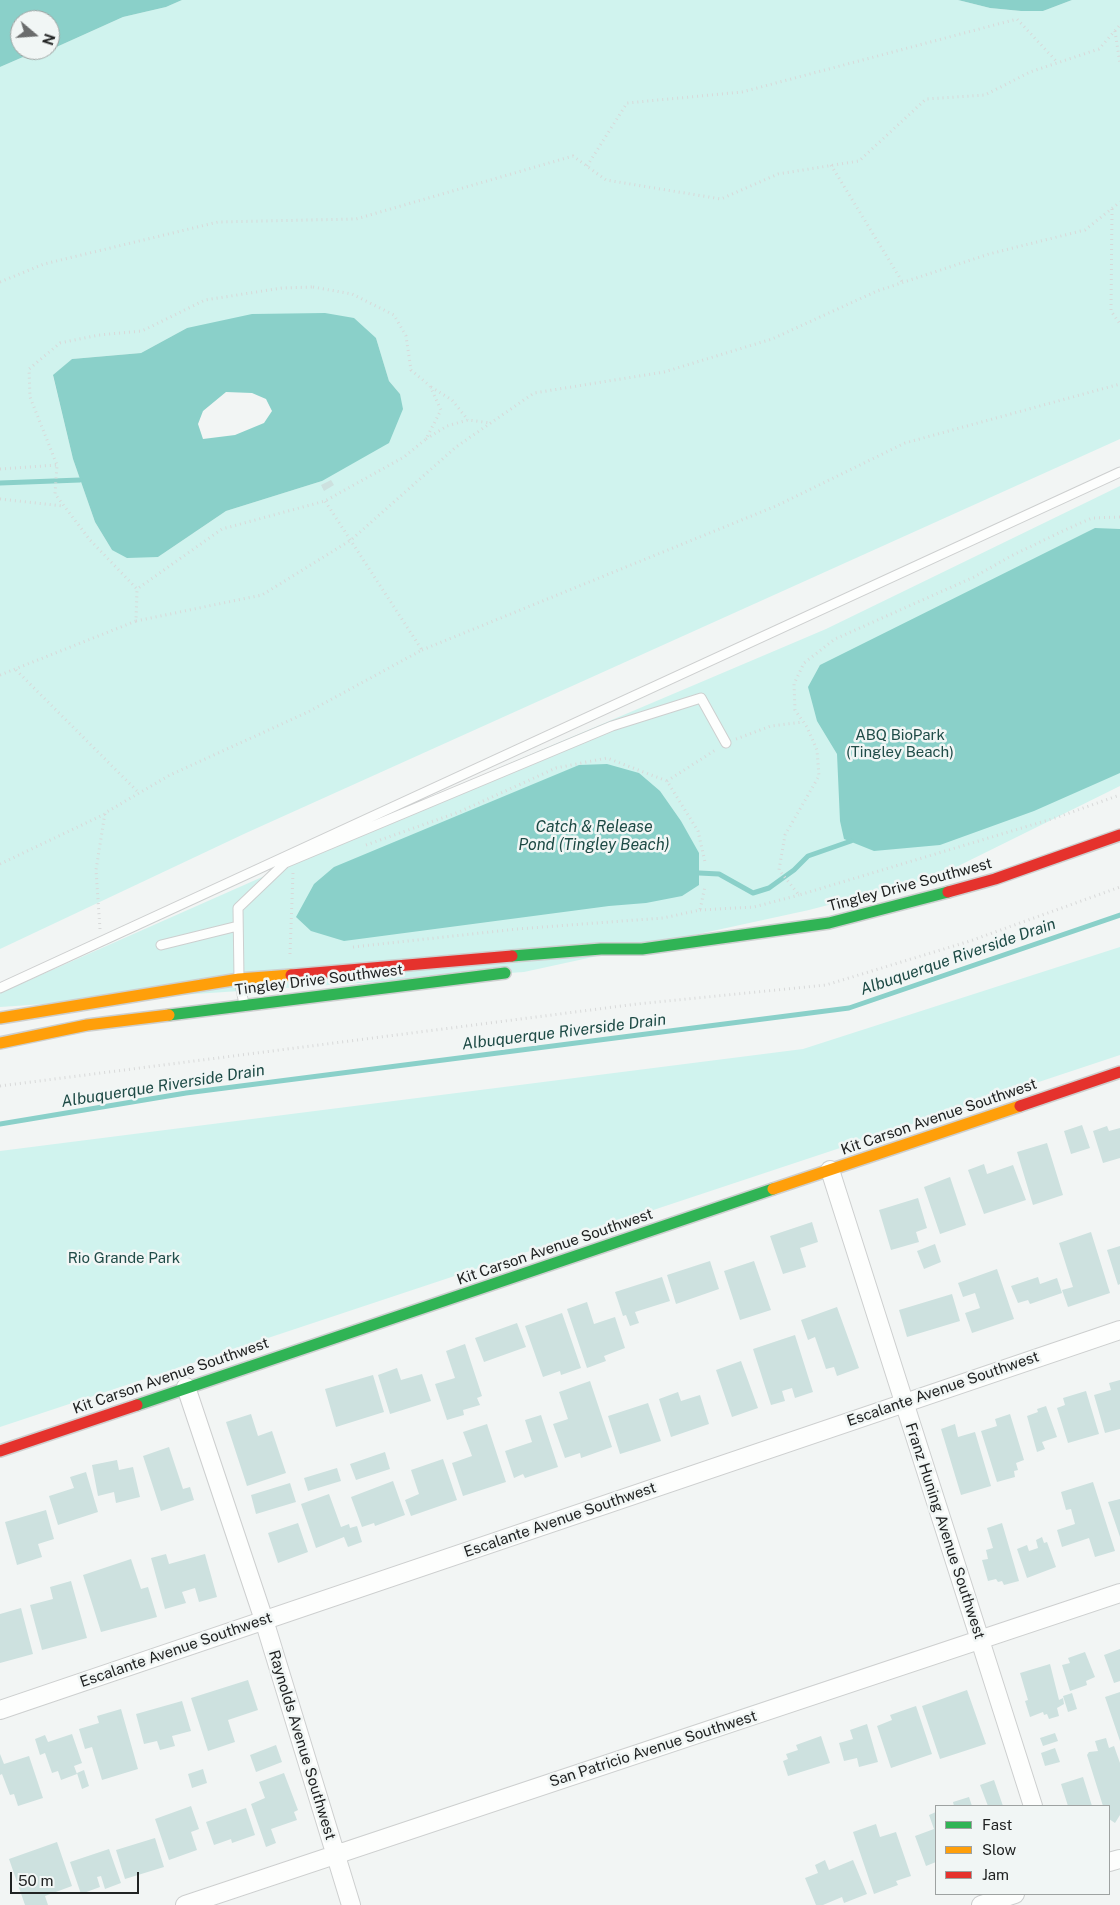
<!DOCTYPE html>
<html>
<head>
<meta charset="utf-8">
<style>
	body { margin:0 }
	#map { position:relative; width:1120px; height:1905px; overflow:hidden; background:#f2f5f4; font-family:"Public Sans",sans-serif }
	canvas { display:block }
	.legend { position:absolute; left:935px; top:1805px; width:175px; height:90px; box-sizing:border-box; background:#f1f6f5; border:1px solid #9ea2a1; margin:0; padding:6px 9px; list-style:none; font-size:15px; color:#212323 }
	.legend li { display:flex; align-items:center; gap:10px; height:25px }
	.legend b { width:25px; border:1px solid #9ea2a1 }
	.north { position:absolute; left:10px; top:10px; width:50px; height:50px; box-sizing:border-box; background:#f1f6f5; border:1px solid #9ea2a1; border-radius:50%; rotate:108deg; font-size:14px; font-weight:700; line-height:20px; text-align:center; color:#212323 }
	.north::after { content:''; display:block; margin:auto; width:18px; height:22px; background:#6a6c6c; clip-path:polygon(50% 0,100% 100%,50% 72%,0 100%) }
	.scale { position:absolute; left:10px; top:1872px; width:129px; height:22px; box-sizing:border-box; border:2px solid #212323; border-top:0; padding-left:6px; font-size:15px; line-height:18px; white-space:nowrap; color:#212323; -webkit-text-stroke:4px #f1f6f5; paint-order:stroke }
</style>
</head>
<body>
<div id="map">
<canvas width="1120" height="1905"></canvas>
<ul class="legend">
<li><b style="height:6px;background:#30b455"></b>Fast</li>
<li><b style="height:6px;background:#ff9f0a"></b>Slow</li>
<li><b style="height:6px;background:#e5322d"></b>Jam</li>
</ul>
<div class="north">N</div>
<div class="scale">50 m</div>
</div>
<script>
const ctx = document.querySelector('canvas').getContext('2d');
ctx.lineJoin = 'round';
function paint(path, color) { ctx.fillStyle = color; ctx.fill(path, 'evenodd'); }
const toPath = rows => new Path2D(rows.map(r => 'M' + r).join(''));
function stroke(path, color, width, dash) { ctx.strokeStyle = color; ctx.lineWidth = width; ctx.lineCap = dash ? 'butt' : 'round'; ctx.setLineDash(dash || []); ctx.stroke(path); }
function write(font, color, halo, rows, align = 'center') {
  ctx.font = font + ' "Public Sans",sans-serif'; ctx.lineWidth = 5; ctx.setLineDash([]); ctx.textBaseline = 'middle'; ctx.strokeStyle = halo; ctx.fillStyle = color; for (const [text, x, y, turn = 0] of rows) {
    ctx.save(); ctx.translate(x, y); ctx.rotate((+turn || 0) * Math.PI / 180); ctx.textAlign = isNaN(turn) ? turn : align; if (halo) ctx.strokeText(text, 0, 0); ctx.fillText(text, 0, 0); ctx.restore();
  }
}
paint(toPath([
	[182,0,958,0,990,8,1021,11,1043,11,1072,0,1120,0,1120,439,246,833,0,949,0,67,23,57,32,58,123,17,166,7],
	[187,328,376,338,389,381,400,394,322,481,226,511,158,557,112,550,95,522,73,459,53,376,72,359,141,353],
	[1120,486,1120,786,936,877,809,910,524,972,0,1007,0,993,434,801,501,767,826,629],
	[1120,947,1120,1055,0,1427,0,1151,803,1049]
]), '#d0f3ee');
paint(toPath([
	[0,0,182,0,166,7,123,17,32,58,23,57,0,67],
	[20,20,50,20,50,50,20,50],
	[958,0,1072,0,1043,11,1021,11,990,8],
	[325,313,354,318,376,338,389,381,400,394,403,409,389,443,322,481,226,511,158,557,127,558,112,550,95,522,73,459,53,375,72,359,141,353,187,328,252,314],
	[226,392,252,393,266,399,272,411,264,423,235,435,203,439,198,424,203,411],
	[1095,528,1120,529,1120,773,1034,811,940,845,874,851,844,839,840,821,837,754,817,721,808,687,820,665],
	[607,764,639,773,660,791,681,821,699,853,699,885,682,896,646,903,609,906,344,941,311,931,296,917,314,884,334,867,579,765]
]), '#8ad0c9');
stroke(toPath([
	[0,483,80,480],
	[699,873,719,874,753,893,769,888,794,870,808,856,851,841],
	[0,1124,186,1093,849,1008,1120,915]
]), '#8ad0c9', 5);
paint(toPath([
	[331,480,334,485,324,491,321,485],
	[1082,1125,1090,1148,1071,1154,1064,1131],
	[1107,1126,1109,1131,1120,1128,1120,1158,1103,1163,1093,1131],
	[1047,1143,1063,1195,1033,1205,1017,1152],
	[984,1164,987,1174,1013,1165,1026,1200,984,1214,968,1170],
	[950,1177,966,1225,940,1234,924,1187],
	[918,1198,927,1228,916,1232,919,1242,891,1250,879,1210],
	[812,1222,818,1242,800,1248,806,1267,783,1274,770,1236],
	[1091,1232,1110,1293,1068,1307,1062,1290,1073,1287,1059,1243],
	[935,1244,941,1262,924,1269,917,1251],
	[1120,1246,1120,1284,1118,1285,1107,1250],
	[710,1261,719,1289,676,1304,667,1275],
	[754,1261,771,1310,740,1320,724,1271],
	[997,1269,1014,1319,972,1333,965,1313,980,1308,975,1293,963,1297,958,1283],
	[662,1277,670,1301,635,1312,639,1323,630,1326,626,1315,623,1316,615,1292],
	[1038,1277,1040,1284,1057,1278,1062,1293,1030,1304,1028,1300,1018,1303,1011,1286],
	[952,1294,960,1321,907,1337,899,1310],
	[587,1302,594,1324,615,1317,625,1348,604,1356,606,1361,587,1368,567,1309],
	[837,1307,859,1368,837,1376,834,1367,826,1369,815,1337,808,1340,801,1320],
	[562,1313,581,1368,561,1375,560,1371,543,1377,525,1326],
	[517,1323,526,1347,484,1362,475,1338],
	[795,1335,813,1392,795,1398,792,1388,782,1391,785,1401,771,1405,753,1349],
	[465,1344,482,1396,477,1398,480,1405,463,1410,464,1415,447,1420,435,1384,455,1378,446,1351],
	[741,1361,758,1408,732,1417,716,1370],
	[397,1368,401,1380,422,1374,431,1401,390,1414,378,1375],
	[373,1375,384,1412,336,1427,325,1389],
	[1120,1380,1120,1429,1105,1433,1094,1395,1111,1390,1109,1383],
	[590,1381,612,1447,581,1458,580,1453,565,1458,553,1424,568,1419,559,1392],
	[1086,1391,1099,1434,1068,1443,1057,1408,1065,1405,1063,1398],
	[678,1392,681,1401,700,1395,709,1424,671,1437,659,1399],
	[648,1403,661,1441,620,1454,608,1416],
	[1046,1406,1057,1437,1042,1442,1045,1449,1037,1452,1027,1416,1038,1412,1037,1409],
	[251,1414,258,1436,272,1431,286,1473,247,1486,226,1422],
	[1010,1414,1024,1460,1016,1463,1018,1470,1014,1471,1015,1477,997,1482,981,1431,997,1426,995,1419],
	[541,1415,558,1467,525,1478,523,1474,514,1478,505,1451,532,1442,525,1420],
	[487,1424,506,1482,463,1496,452,1463,472,1456,463,1432],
	[955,1424,958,1437,975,1432,991,1486,961,1495,941,1429],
	[169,1447,183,1489,190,1487,194,1500,161,1511,143,1456],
	[385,1452,390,1469,356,1480,350,1464],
	[443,1459,457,1500,411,1516,405,1500,419,1494,411,1470],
	[117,1460,119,1470,133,1467,140,1497,116,1503,114,1492,98,1496,92,1465],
	[337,1468,341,1481,308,1491,304,1478],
	[86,1472,98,1512,58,1525,49,1496,74,1488,70,1477],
	[393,1481,405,1515,375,1526,374,1523,362,1527,351,1497],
	[1093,1482,1115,1551,1095,1557,1089,1538,1062,1547,1057,1530,1075,1524,1071,1509,1066,1510,1061,1492],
	[290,1483,296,1502,256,1514,251,1495],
	[329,1494,341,1527,349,1524,350,1528,357,1526,362,1542,348,1547,344,1537,316,1548,301,1504],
	[1120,1499,1120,1537,1108,1502],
	[46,1510,54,1539,38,1544,42,1557,17,1565,5,1522],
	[298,1523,308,1552,278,1563,268,1533],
	[1002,1523,1019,1581,1004,1585,1002,1581,998,1582,996,1579,988,1581,982,1560,988,1559,986,1550,993,1548,987,1528],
	[1042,1537,1044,1543,1047,1542,1056,1567,1027,1578,1017,1549,1027,1545,1029,1551,1038,1548,1036,1540],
	[166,1554,169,1564,205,1554,217,1597,199,1602,195,1588,182,1592,186,1603,165,1609,151,1558],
	[131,1559,141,1589,148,1587,157,1617,101,1632,83,1575],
	[71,1581,87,1638,42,1650,30,1605,53,1599,50,1587],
	[21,1608,33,1654,0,1663,0,1614],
	[1120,1649,1120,1681,1114,1683,1104,1655],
	[1085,1652,1095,1677,1086,1681,1087,1685,1070,1691,1062,1665,1070,1663,1068,1658],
	[1050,1664,1059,1700,1063,1698,1064,1704,1057,1708,1059,1716,1049,1719,1047,1714,1044,1715,1043,1712,1030,1717,1025,1701,1028,1700,1020,1673],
	[248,1680,258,1710,228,1720,235,1742,208,1751,191,1698],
	[967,1690,986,1744,940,1759,922,1706],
	[1120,1692,1120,1741,1105,1697],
	[1072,1693,1077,1709,1068,1712,1063,1696],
	[182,1701,191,1731,172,1736,175,1746,160,1750,157,1741,144,1744,136,1714],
	[916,1706,932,1754,891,1768,877,1726,892,1720,890,1715],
	[121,1709,138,1769,102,1780,92,1747,85,1749,79,1729,99,1723,97,1716],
	[867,1724,878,1762,859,1767,857,1758,844,1761,839,1743,853,1739,850,1730],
	[1055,1733,1058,1741,1043,1746,1040,1738],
	[72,1734,82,1763,74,1766,77,1774,61,1780,58,1771,52,1773,45,1753,40,1755,35,1739,45,1735,48,1742],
	[821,1736,830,1763,788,1776,783,1761,788,1759,786,1754,798,1750,796,1745],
	[1106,1738,1109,1748,1114,1746,1120,1763,1120,1815,1115,1823,1109,1819,1109,1806,1103,1806,1087,1755,1089,1752,1098,1751,1095,1741],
	[276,1745,282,1762,256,1772,250,1755],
	[1055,1748,1060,1762,1045,1766,1041,1753],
	[0,1754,4,1764,29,1756,43,1798,18,1806,14,1794,10,1795,2,1774,0,1775],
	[203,1769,207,1783,192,1788,188,1774],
	[84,1770,89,1786,82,1789,77,1773],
	[284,1773,298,1810,294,1812,297,1820,271,1829,276,1843,266,1847,251,1804,265,1798,259,1782],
	[1083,1777,1092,1806,1068,1806,1061,1784],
	[994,1780,1003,1806,988,1806,980,1785],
	[969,1797,972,1806,954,1806,953,1802],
	[191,1806,199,1829,191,1832,197,1850,169,1860,155,1819],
	[246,1808,255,1835,232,1843,231,1839,214,1845,206,1822],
	[936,1812,936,1862,926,1866,915,1836,934,1829,929,1815],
	[876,1824,880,1837,896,1832,911,1876,896,1881,898,1885,874,1894,853,1832],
	[155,1838,164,1867,125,1879,116,1850],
	[57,1842,72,1886,45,1896,48,1905,25,1905,9,1859],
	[109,1849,121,1883,105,1889,101,1876,97,1877,100,1887,81,1894,70,1862],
	[825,1860,829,1870,853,1860,867,1894,844,1903,842,1897,823,1905,816,1905,805,1878,818,1873,815,1865]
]), '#cde1df');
const lane = toPath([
	[161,945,238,926],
	[0,988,1120,472],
	[244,1004,239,979,238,908,285,863,612,726,701,698,726,743]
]);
const street = toPath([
	[830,1170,1033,1806],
	[186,1387,264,1620,351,1905],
	[0,1710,1120,1330],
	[1109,1862,1120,1859],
	[185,1905,1120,1593],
	[981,1905,1015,1894]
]);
const fast = toPath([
	[512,956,601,949,642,949,829,923,948,892],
	[169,1015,505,973],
	[137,1405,773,1189]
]);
const slow = toPath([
	[0,1018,239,979,291,975],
	[0,1043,87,1025,169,1015],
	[773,1189,1020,1106]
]);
const jam = toPath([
	[948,892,995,879,1120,835],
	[291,975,512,956],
	[1020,1106,1120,1072],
	[0,1451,137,1405]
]);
stroke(lane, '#cdcfcf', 11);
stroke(street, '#cdcfcf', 20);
stroke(fast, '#cdcfcf', 14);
stroke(slow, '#cdcfcf', 14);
stroke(jam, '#cdcfcf', 14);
stroke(toPath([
	[1115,31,1120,64],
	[831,165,903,283],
	[587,166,627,103,742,92,1017,19,1058,63],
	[1112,209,1111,311,1120,324],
	[0,282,44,264,218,222,356,219,573,156,606,180,721,199,778,174,859,161,926,99,985,95,1030,72,1099,49,1120,25],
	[313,287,352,294,394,315,406,336,411,370,430,386,441,410,426,439,404,457,325,501,222,529,137,589,90,540,55,494,57,465,30,397,29,369,60,343,99,335,142,331,205,300,282,288,313,287],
	[431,387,452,400,468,420],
	[426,439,447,426,468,420,491,423],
	[0,469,57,465],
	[0,499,63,506],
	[1120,517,1092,518,1067,529,1011,556,974,577,835,639,804,663,794,684,795,710,807,727,817,750,819,776,785,835,779,870,799,895,1055,818,1120,795],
	[136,621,262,595,351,540,456,447,534,393,664,372,772,339,877,291,989,254,1085,230,1120,202],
	[422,650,776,506,905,443,1120,384],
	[16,670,139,793],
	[0,675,136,621,137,589],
	[736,739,771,726,803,722],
	[667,781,717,749],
	[366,845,459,812,556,768,607,758,667,781,698,831,705,862],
	[0,864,105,814],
	[700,910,754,907,799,895],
	[100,929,96,870,105,813,170,775,308,712,422,650,325,501],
	[353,947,517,929,663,918,700,910,705,886],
	[290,954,293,873],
	[0,1086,637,1004,826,985,970,941,1120,887]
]), '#d8d9d9', 3, [1, 4]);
stroke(lane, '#fdfefd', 9);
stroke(street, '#fdfefd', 18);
stroke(fast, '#30b455', 11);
stroke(slow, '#ff9f0a', 11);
stroke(jam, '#e5322d', 11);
write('15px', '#204c48', '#f1f6f5', [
	["ABQ BioPark",900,735],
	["(Tingley Beach)",900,752],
	["Rio Grande Park",124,1258]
]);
write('15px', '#212323', '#f1f6f5', [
	["Tingley Drive Southwest",910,885,-15],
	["Tingley Drive Southwest",319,980,-7],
	["Kit Carson Avenue Southwest",939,1117,-19],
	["Kit Carson Avenue Southwest",555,1247,-19],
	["Kit Carson Avenue Southwest",171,1376,-19],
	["Escalante Avenue Southwest",943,1389,-19],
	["Escalante Avenue Southwest",560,1520,-19],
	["Franz Huning Avenue Southwest",945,1531,72],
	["Escalante Avenue Southwest",176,1650,-19],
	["Raynolds Avenue Southwest",302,1745,73],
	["San Patricio Avenue Southwest",653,1749,-18]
]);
write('italic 16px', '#1d4a45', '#f1f6f5', [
	["Catch & Release",594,827],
	["Pond (Tingley Beach)",594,845],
	["Albuquerque Riverside Drain",958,957,-19],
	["Albuquerque Riverside Drain",564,1032,-7],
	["Albuquerque Riverside Drain",163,1086,-9]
]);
</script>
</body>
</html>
